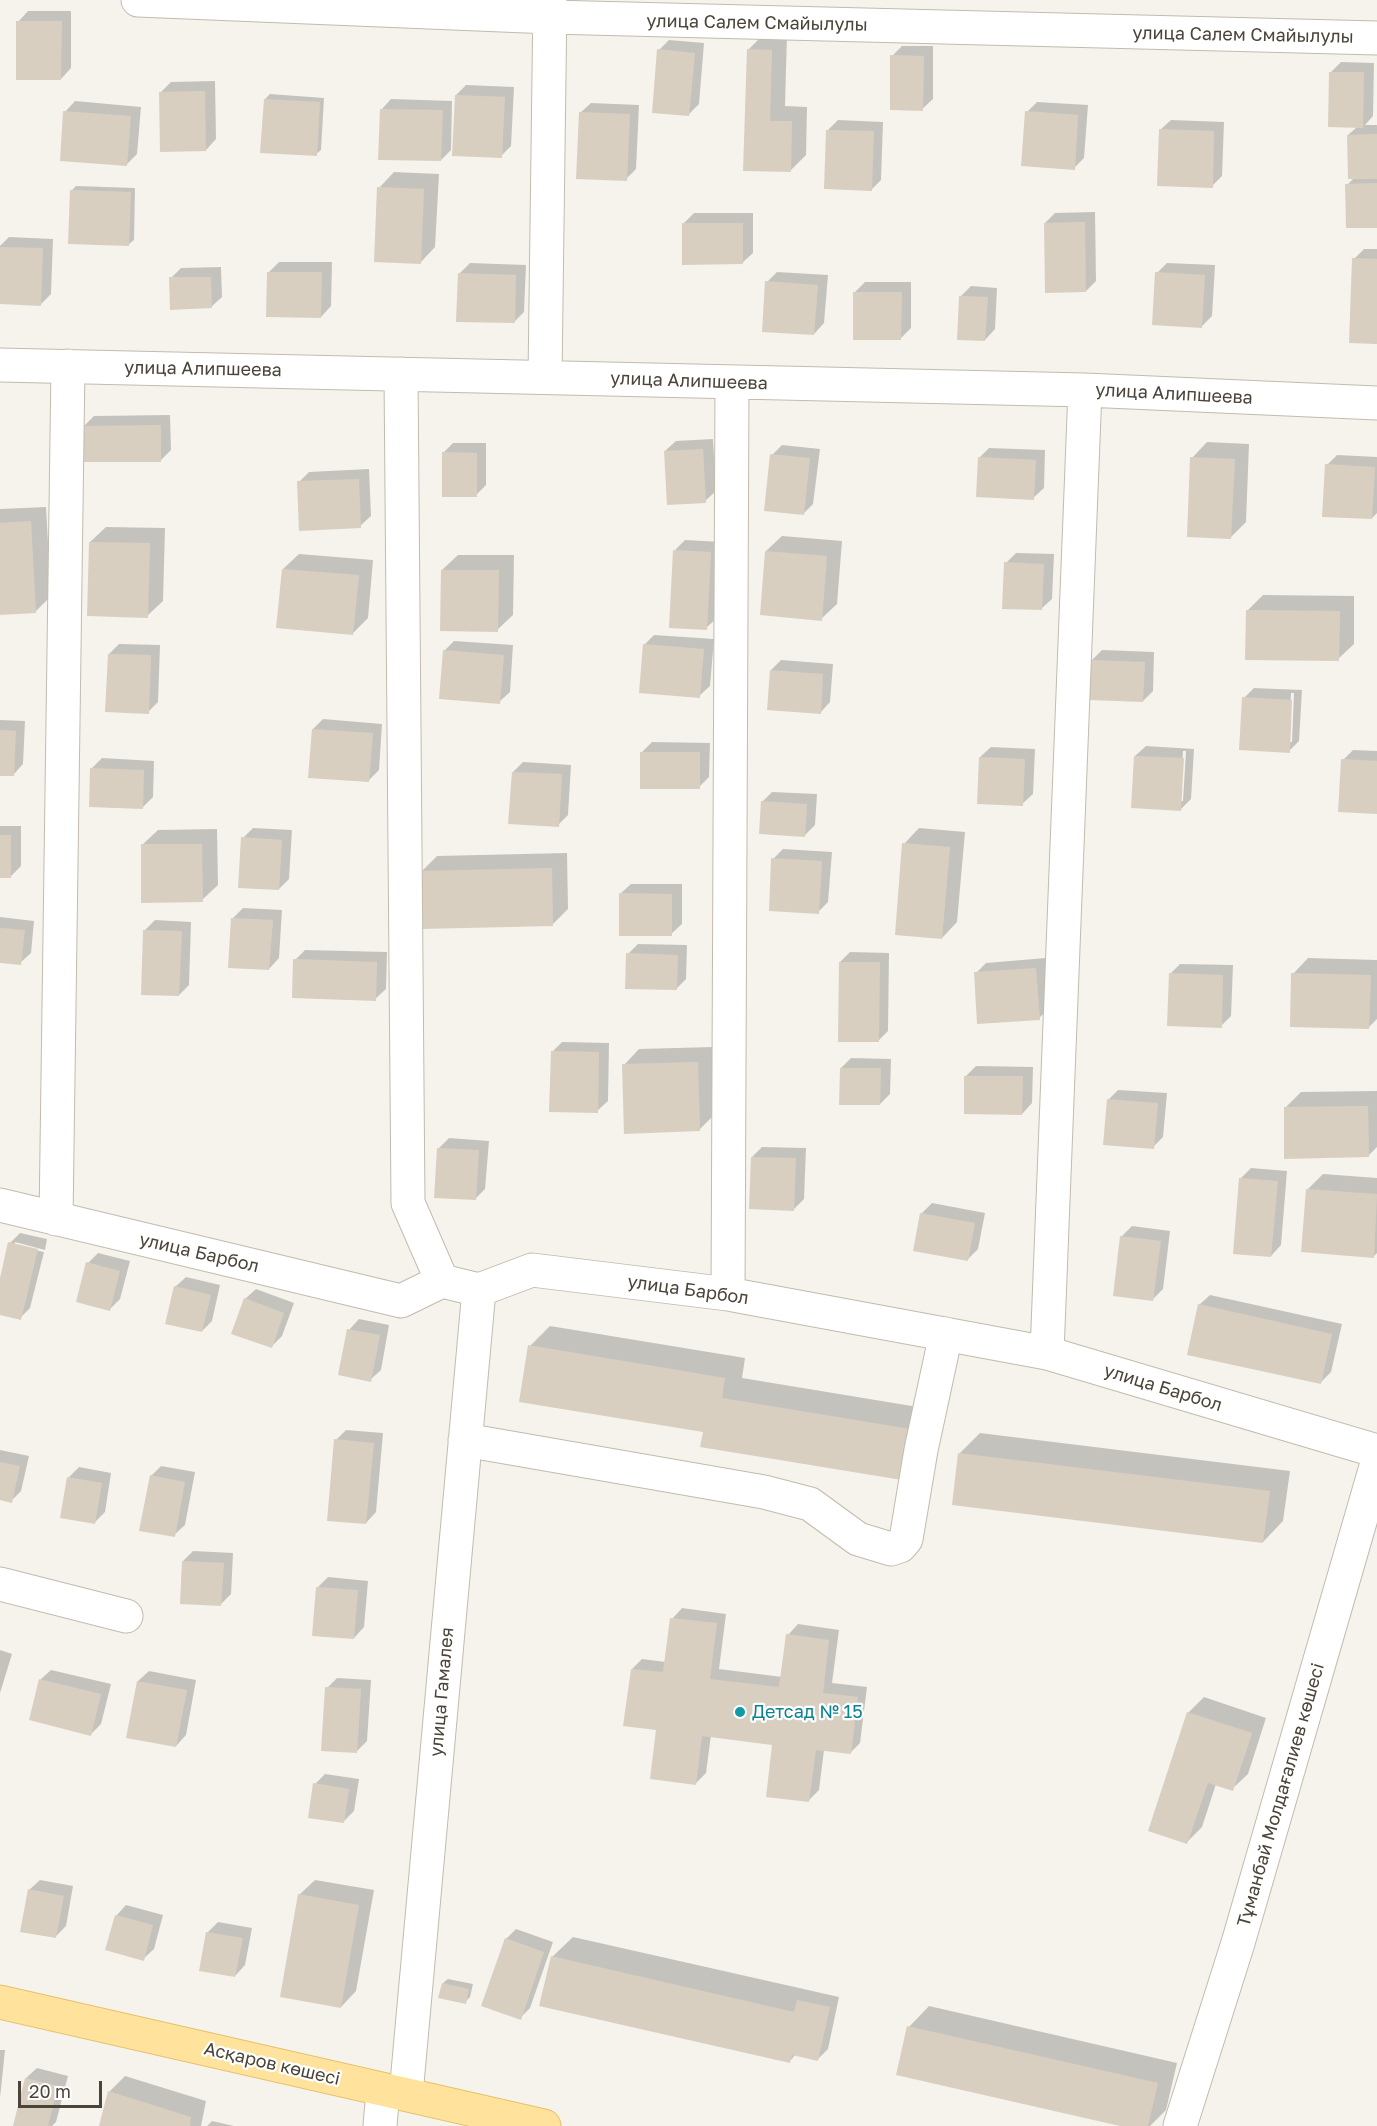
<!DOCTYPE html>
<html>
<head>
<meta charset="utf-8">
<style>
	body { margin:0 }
	#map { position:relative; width:1377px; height:2126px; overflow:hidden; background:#f6f3ec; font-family:"Golos Text",sans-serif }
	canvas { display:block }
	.scale { position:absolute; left:18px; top:2081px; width:84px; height:27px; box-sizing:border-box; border:3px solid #4b4439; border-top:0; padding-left:8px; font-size:18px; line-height:21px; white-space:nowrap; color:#4b4439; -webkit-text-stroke:4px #fff; paint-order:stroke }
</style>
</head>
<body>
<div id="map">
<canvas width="1377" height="2126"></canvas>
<div class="scale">20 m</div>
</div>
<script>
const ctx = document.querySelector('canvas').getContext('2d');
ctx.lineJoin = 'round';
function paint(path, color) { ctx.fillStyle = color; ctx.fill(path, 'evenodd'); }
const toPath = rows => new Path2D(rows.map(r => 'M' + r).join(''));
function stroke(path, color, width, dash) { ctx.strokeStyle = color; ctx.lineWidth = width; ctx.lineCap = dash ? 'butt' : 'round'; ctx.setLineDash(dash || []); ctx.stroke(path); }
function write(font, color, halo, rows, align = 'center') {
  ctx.font = font + ' "Golos Text",sans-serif'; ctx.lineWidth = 4.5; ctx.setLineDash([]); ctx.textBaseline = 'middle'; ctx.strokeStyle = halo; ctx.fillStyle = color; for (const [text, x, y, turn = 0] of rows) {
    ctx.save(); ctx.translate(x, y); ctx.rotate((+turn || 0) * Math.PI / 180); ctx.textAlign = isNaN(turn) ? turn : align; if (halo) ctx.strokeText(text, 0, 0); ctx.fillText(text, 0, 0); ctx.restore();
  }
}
paint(toPath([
	[28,11,71,11,71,68,61,79,18,22],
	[764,34,787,35,785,106,807,107,806,155,790,171,744,170,748,50],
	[669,40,704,43,699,104,689,114,659,50],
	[902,46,933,46,933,99,922,109,892,56],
	[1341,62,1374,63,1373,116,1365,125,1377,125,1377,226,1347,185,1354,178,1348,135,1357,127,1331,72],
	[215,81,216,139,206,150,161,92,171,82],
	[466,85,514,87,511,146,501,156,456,95],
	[270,94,324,98,321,150,316,154,265,99],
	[391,99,452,101,451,150,441,160,381,110],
	[75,101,141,107,137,154,127,164,65,112],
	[1037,102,1088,105,1084,158,1074,168,1027,112],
	[591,103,639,105,636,169,626,179,580,113],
	[838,120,883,122,881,180,871,190,828,130],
	[1171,120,1224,122,1222,176,1212,186,1160,130],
	[394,172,439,174,435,247,420,263,379,188],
	[76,186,135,188,134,240,129,244,71,191],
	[1095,212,1096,281,1086,291,1045,223,1055,213],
	[694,213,753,213,753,253,742,263,684,223],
	[9,237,53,239,51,294,41,304,0,302,0,246],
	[1364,249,1377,249,1377,342,1354,259],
	[279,262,332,262,331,306,321,317,269,272],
	[470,263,526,265,524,312,514,322,459,274],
	[1167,263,1215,265,1212,316,1202,326,1157,273],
	[221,267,222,297,211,307,171,278,181,268],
	[777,272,828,275,824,323,814,334,767,282],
	[865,282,911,282,911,328,901,338,855,292],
	[971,286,997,288,995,329,985,340,961,296],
	[170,415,171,450,161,460,84,426,94,416],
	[713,439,716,491,705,501,665,451,676,441],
	[1207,442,1249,444,1246,522,1231,537,1192,458],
	[453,443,486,443,486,485,476,495,443,453],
	[782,445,820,449,813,504,803,514,772,455],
	[989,448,1045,450,1044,488,1033,498,979,458],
	[1337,455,1377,457,1377,513,1372,518,1327,465],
	[369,469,371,516,360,526,299,482,309,472],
	[46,507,51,596,36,611,0,613,0,509],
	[106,527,165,528,163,601,147,616,90,542],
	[782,536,842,541,837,604,821,619,766,551],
	[685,540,721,542,717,618,706,628,675,550],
	[1016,553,1054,554,1052,599,1041,609,1006,563],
	[299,554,373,560,368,618,353,633,283,569],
	[458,555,514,555,513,615,497,630,442,570],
	[1263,595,1354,596,1354,644,1338,659,1247,611],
	[654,635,714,639,710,686,699,696,644,645],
	[454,641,513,645,510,692,499,702,444,651],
	[119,644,160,645,158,702,148,712,109,654],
	[1102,650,1154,652,1153,691,1143,701,1092,660],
	[781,660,833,664,830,702,820,713,771,670],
	[1254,688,1302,690,1299,741,1289,751,1244,698],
	[1291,693,1294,693,1292,742,1289,742],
	[323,719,382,724,379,770,368,781,313,729],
	[0,720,25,721,23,764,13,775,0,774],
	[652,742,710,743,709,777,699,787,642,752],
	[1146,746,1194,749,1191,799,1181,809,1135,756],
	[1183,751,1186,751,1183,801,1180,801],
	[991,747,1035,749,1033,794,1022,804,980,757],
	[1353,750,1377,751,1377,812,1343,760],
	[102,758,154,761,153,797,142,808,92,768],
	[523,762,571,765,568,815,558,825,513,772],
	[772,792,817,794,815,825,805,835,762,802],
	[0,826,21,826,21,866,10,877,0,876],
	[253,828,292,830,289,879,279,889,243,838],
	[919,828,965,832,957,922,942,938,904,844],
	[217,829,218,885,202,900,142,845,158,830],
	[783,849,832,852,828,902,818,912,773,859],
	[567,853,568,909,552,925,422,871,437,856],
	[631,884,682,884,682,924,671,934,620,894],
	[243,908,282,910,279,958,269,969,233,918],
	[0,917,34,921,31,953,20,963,0,961],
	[155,920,191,922,189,985,179,995,145,930],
	[638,944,687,945,686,979,676,989,628,954],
	[305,950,387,952,386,989,375,999,295,960],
	[850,952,889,953,888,1031,878,1041,840,962],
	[1046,958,1050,1008,1039,1018,976,973,986,963],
	[1308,958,1377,960,1377,1019,1369,1027,1293,974],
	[1180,964,1233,965,1231,1016,1221,1026,1170,974],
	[562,1042,609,1043,608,1101,597,1111,552,1052],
	[713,1047,715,1114,699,1130,624,1065,639,1049],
	[851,1058,891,1059,890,1094,880,1104,841,1068],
	[976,1066,1033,1067,1032,1103,1022,1114,966,1076],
	[1118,1090,1167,1093,1163,1137,1153,1147,1108,1100],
	[1377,1091,1377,1147,1368,1156,1285,1108,1301,1092],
	[449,1138,489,1141,485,1189,475,1199,439,1148],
	[762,1147,806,1148,804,1199,794,1209,752,1157],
	[1251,1168,1287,1171,1281,1245,1271,1256,1241,1178],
	[1323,1174,1377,1178,1377,1253,1374,1256,1307,1190],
	[932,1203,985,1213,978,1249,968,1259,915,1249,922,1213],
	[1132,1226,1170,1231,1163,1289,1153,1299,1121,1237],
	[20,1233,47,1239,45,1250,15,1242,15,1246,44,1252,30,1308,20,1318,0,1313,0,1284,10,1243],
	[98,1253,130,1261,120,1299,110,1309,88,1263],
	[186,1277,220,1285,212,1321,202,1331,175,1287],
	[256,1289,294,1303,282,1336,271,1347,245,1299],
	[1210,1295,1342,1324,1331,1372,1321,1382,1199,1305],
	[359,1319,389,1325,381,1370,370,1380,349,1330],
	[550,1326,745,1358,742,1378,930,1409,922,1458,705,1431,530,1346],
	[346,1430,383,1433,376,1512,366,1523,336,1440],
	[980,1433,1290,1471,1283,1521,1263,1542,953,1503,960,1453],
	[0,1450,29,1456,21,1491,11,1501,0,1499],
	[161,1466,195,1472,185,1525,174,1535,151,1476],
	[79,1467,111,1473,105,1512,95,1522,62,1517,69,1477],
	[193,1551,233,1553,231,1594,221,1604,183,1561],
	[328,1577,368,1581,364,1627,354,1638,318,1587],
	[682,1608,726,1614,719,1669,782,1677,788,1635,798,1624,839,1630,832,1683,867,1687,860,1743,850,1753,824,1750,819,1790,808,1801,774,1743,711,1735,706,1773,696,1783,658,1729,632,1669,642,1659,666,1662,672,1619],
	[0,1650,12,1654,0,1693],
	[51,1670,111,1684,101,1724,91,1734,40,1680],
	[149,1671,196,1680,186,1735,176,1746,138,1681],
	[337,1678,371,1680,367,1741,357,1751,327,1688],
	[1204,1697,1266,1718,1248,1774,1232,1789,1216,1784,1202,1827,1187,1842,1188,1713],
	[325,1774,359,1779,354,1811,344,1821,315,1784],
	[40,1880,73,1886,66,1926,55,1937,29,1890],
	[315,1880,374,1890,356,1991,341,2007,299,1895],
	[126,1905,163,1915,154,1949,143,1959,116,1916],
	[218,1922,252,1928,245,1965,235,1976,207,1933],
	[516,1929,553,1942,530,2008,520,2018,506,1939],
	[573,1937,839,1997,828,2049,818,2059,796,2054,790,2061,552,1957],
	[448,1979,473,1984,470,1997,465,2002,443,1983],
	[929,2006,1177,2063,1166,2110,1150,2126,1127,2126,909,2027],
	[0,2050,5,2050,0,2098],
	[37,2068,68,2076,56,2122,52,2126,15,2125,26,2078],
	[125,2076,206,2101,201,2126,100,2126,110,2091],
	[212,2121,234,2126,207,2126]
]), '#0003');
paint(toPath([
	[16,21,62,21,61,80,16,80],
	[657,49,695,53,689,116,652,113],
	[747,49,772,50,770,121,792,121,791,172,743,171],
	[890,55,924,56,923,111,890,110],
	[1329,72,1364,72,1363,128,1328,127],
	[205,91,206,151,160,152,159,92],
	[455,95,505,97,502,158,452,156],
	[264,99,320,102,317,156,260,153],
	[380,109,443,110,441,161,378,160],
	[63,111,131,116,127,166,60,161],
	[1025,111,1078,115,1075,170,1021,166],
	[579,112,630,114,627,181,576,179],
	[1159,129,1214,131,1213,188,1157,186],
	[826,130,874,131,872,191,824,189],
	[1377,134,1377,179,1348,179,1347,135],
	[1377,183,1377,228,1346,228,1345,184],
	[377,187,424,189,421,264,374,262],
	[70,190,131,192,129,246,68,244],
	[1085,222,1086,292,1045,293,1044,223],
	[682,223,743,223,743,264,682,265],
	[0,247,43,248,41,306,0,304],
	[1352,258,1377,259,1377,344,1349,343],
	[267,272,322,272,321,318,266,317],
	[1155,272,1205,275,1202,328,1152,325],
	[458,273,516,275,515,323,456,322],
	[169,277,211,277,212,308,170,310],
	[765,281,818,285,814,335,762,332],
	[853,292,902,292,901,340,853,340],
	[959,296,988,297,985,341,957,340],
	[161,425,161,462,83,462,82,426],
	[703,449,706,503,667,505,664,451],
	[442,452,477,453,477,497,442,497],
	[770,454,810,458,804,515,764,511],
	[978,457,1036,460,1034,500,976,497],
	[1190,457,1235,459,1231,539,1187,537],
	[1325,464,1375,467,1372,519,1322,517],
	[359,479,361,528,299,531,297,481],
	[31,521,36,613,0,615,0,523],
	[89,542,150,543,148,618,87,616],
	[673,550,711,552,707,630,669,628],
	[765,551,827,556,822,621,760,615],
	[1004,562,1044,564,1042,610,1002,609],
	[282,569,359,575,353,635,276,628],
	[441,570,499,570,498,632,440,631],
	[1246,610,1340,611,1339,661,1245,660],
	[643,644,704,649,700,698,639,693],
	[443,650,504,655,500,704,439,699],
	[108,654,151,655,149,714,105,712],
	[1091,660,1145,662,1143,702,1089,700],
	[770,670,823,674,821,714,767,710],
	[1242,697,1292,700,1290,753,1239,750],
	[312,729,373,733,369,782,308,778],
	[0,730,16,731,14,776,0,776],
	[640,752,700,752,700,789,640,789],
	[1134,756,1184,758,1181,811,1131,808],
	[979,757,1025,759,1023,806,977,804],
	[1341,759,1377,761,1377,814,1338,812],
	[90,768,144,770,143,809,89,807],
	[512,772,562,774,559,827,508,824],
	[761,801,807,804,805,837,759,834],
	[0,835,11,835,11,878,0,878],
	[241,837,282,840,279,890,238,888],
	[902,843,950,847,942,939,895,935],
	[141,844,202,844,203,902,141,903],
	[771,858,822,861,819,914,769,911],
	[552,868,553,926,421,929,420,871],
	[619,893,672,894,672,936,619,936],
	[231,918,273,920,269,970,228,968],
	[0,928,25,930,21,965,0,963],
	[143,930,182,931,179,996,141,995],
	[626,953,678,955,677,990,625,989],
	[293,959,377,962,376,1001,292,998],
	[839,962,880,962,879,1042,838,1042],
	[1036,968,1040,1020,977,1024,974,972],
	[1169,973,1223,975,1222,1028,1167,1026],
	[1291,973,1371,975,1369,1029,1290,1027],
	[551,1051,599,1052,598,1113,549,1112],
	[698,1062,700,1131,624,1134,622,1064],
	[840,1068,881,1068,880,1105,839,1105],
	[964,1076,1023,1076,1022,1115,964,1114],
	[1107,1099,1158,1103,1154,1149,1103,1145],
	[1368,1106,1369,1157,1284,1159,1284,1107],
	[437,1148,479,1150,476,1200,434,1198],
	[751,1157,796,1158,794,1211,749,1209],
	[1239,1178,1278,1181,1271,1257,1233,1254],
	[1306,1189,1377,1194,1374,1258,1301,1252],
	[920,1213,975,1223,968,1261,913,1251],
	[1120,1236,1161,1241,1153,1301,1113,1296],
	[8,1242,38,1249,21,1320,0,1315,0,1278],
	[86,1262,120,1271,110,1311,76,1302],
	[174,1286,211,1295,202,1332,165,1324],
	[244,1298,284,1313,272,1348,231,1334],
	[1198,1304,1332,1334,1321,1384,1187,1355],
	[347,1329,380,1335,371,1382,338,1375],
	[528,1345,725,1378,722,1398,910,1429,902,1480,700,1447,703,1432,519,1402],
	[334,1439,374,1443,366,1524,327,1521],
	[958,1453,1270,1491,1263,1543,952,1505],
	[0,1462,20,1466,12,1503,0,1500],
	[150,1475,185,1482,175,1537,139,1531],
	[67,1477,102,1483,95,1524,60,1518],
	[182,1561,224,1563,221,1606,180,1604],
	[316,1587,358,1590,354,1639,312,1636],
	[670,1618,717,1623,710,1679,779,1687,786,1634,829,1640,823,1693,858,1697,851,1754,816,1750,809,1802,766,1797,772,1745,702,1736,696,1785,650,1779,656,1730,623,1726,631,1669,663,1672],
	[39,1679,101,1694,91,1736,29,1720],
	[137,1681,187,1690,176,1747,126,1738],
	[325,1687,361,1689,357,1753,321,1751],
	[1187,1712,1252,1733,1233,1791,1208,1783,1187,1844,1148,1831],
	[313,1783,349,1789,344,1823,308,1818],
	[28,1889,64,1896,56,1938,20,1932],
	[298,1894,359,1905,341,2008,280,1997],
	[115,1915,153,1925,144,1961,105,1950],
	[206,1932,243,1938,235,1977,199,1971],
	[505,1938,544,1952,521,2020,481,2006],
	[551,1956,794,2012,797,2000,830,2007,818,2061,792,2055,790,2063,539,2006],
	[442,1983,469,1989,466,2004,438,1998],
	[907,2026,1158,2083,1148,2126,1120,2126,896,2075],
	[25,2078,58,2086,48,2126,13,2126],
	[108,2091,191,2117,190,2126,99,2126]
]), '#d8cfc1');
const minor = toPath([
	[138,0,550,17,1377,38],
	[0,365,1085,390,1377,403],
	[401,374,408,1203,442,1281],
	[545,377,550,0],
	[0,1205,401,1301,442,1281,479,1290,532,1270,728,1294,1047,1353,1377,1451],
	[56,1219,68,366],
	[728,1294,732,383],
	[1047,1353,1085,390],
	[465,1440,764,1492,810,1504,858,1539,891,1549,900,1546,906,1539,921,1450,946,1334],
	[0,1584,126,1616],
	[406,2094,479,1290],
	[380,2126,383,2090],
	[1180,2126,1238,1943,1377,1463]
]);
const major = toPath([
	[0,2002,544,2126]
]);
stroke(minor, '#c2bbae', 35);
stroke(major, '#e6c16a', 35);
stroke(minor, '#fff', 33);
stroke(major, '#ffe39c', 33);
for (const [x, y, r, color] of [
	[740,1712,6,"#0f9aa8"]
]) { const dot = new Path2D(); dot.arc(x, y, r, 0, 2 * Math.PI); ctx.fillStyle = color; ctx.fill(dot); stroke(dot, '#fff', 2); }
write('18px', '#4b4439', '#fff', [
	["улица Салем Смайылулы",757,23,1],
	["улица Салем Смайылулы",1243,35,1],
	["улица Алипшеева",203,369,1],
	["улица Алипшеева",689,381,2],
	["улица Алипшеева",1174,394,3],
	["улица Барбол",199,1253,13],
	["улица Барбол",688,1290,8],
	["улица Барбол",1163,1388,17],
	["улица Гамалея",442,1692,-85],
	["Тұманбай Молдағалиев көшесі",1281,1795,-74],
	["Асқаров көшесі",272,2064,13]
]);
write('18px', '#0d838f', '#fff', [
	["Детсад № 15",752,1712]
], 'left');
</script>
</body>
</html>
